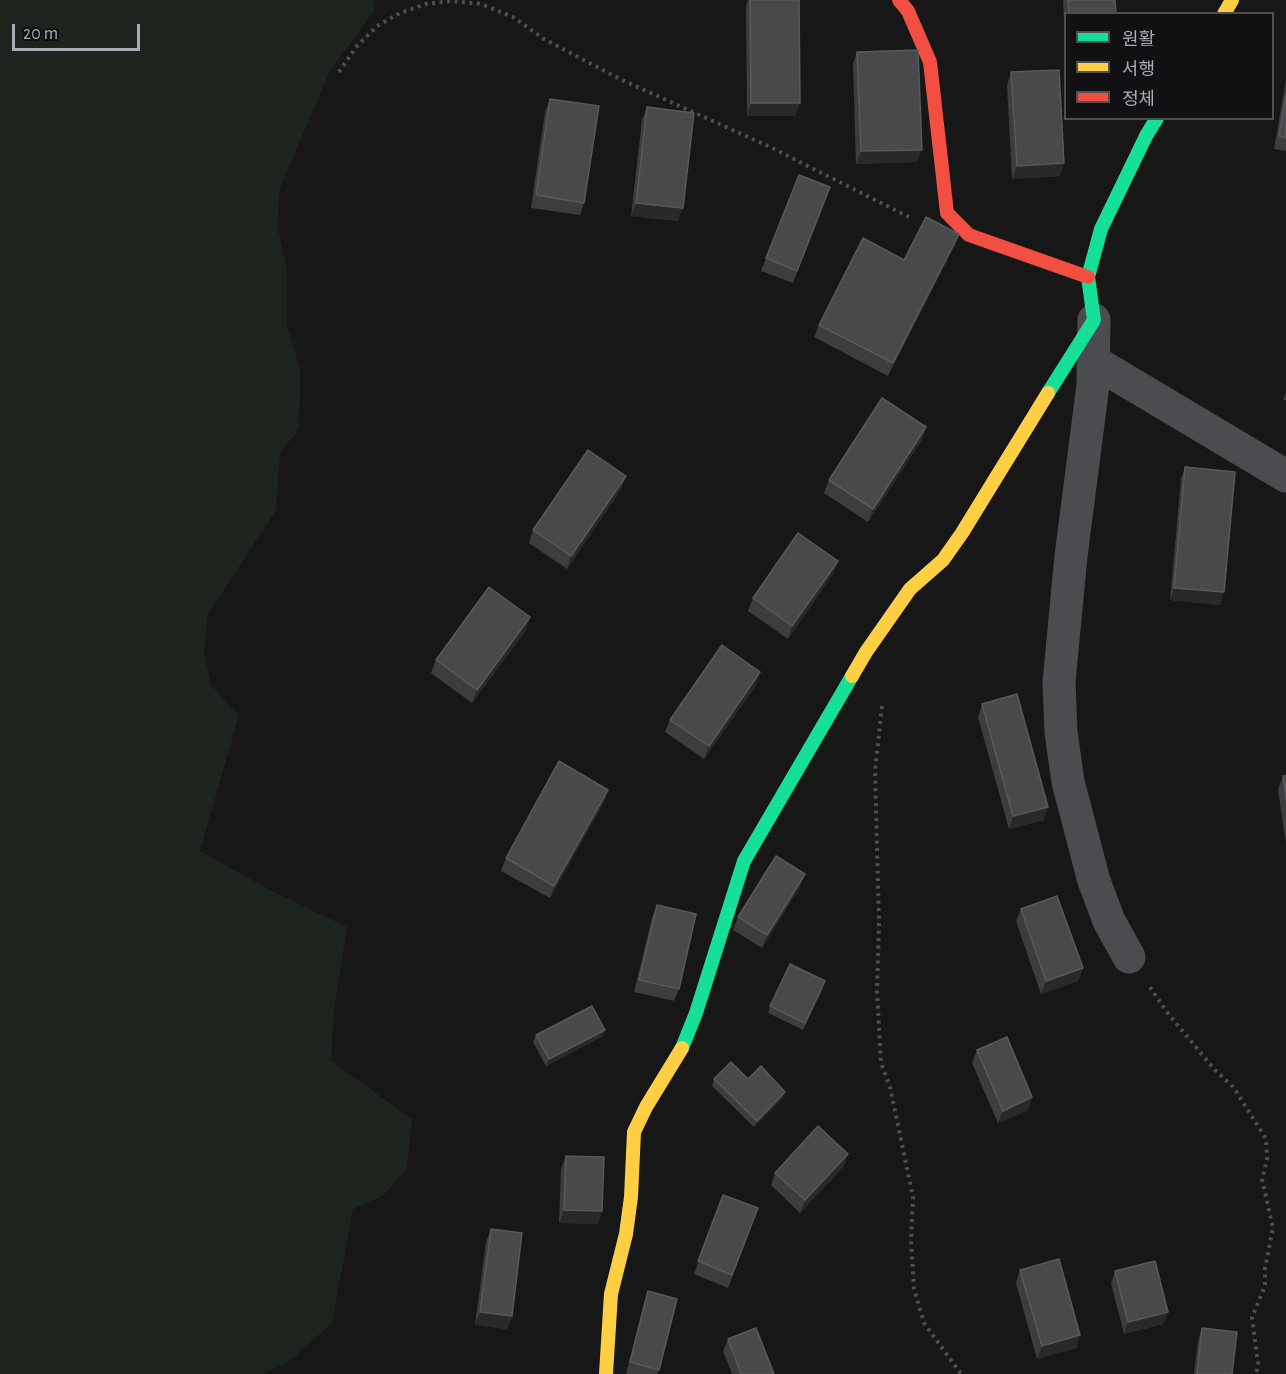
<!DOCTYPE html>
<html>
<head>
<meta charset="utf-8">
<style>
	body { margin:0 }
	#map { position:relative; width:1286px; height:1374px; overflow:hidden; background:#171717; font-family:"Alegreya Sans","Noto Sans KR",sans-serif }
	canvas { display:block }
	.legend { position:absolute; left:1064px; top:12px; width:210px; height:108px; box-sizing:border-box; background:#111113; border:2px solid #4d4f55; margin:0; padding:8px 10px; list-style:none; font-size:18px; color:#a8adb8 }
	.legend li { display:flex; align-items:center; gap:12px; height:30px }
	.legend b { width:30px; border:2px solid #4d4f55 }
	.scale { position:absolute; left:12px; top:24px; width:128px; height:27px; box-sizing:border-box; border:3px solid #a8adb8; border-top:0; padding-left:8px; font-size:18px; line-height:21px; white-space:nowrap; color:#a8adb8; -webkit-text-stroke:4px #111113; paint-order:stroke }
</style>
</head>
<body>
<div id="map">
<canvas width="1286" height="1374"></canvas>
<ul class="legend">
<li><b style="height:8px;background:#16e098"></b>원활</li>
<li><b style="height:8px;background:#ffcf43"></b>서행</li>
<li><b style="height:8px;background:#f24e42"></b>정체</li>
</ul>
<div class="scale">20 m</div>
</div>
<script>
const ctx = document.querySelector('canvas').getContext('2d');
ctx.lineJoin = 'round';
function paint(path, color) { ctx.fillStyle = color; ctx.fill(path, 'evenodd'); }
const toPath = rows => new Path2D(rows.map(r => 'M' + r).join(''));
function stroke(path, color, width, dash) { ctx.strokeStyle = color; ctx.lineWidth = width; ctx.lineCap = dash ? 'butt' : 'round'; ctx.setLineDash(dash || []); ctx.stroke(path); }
paint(toPath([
	[0,0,373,0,374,11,330,71,280,188,277,225,287,269,287,325,300,369,299,429,280,453,276,510,208,614,204,652,211,685,239,715,200,851,274,892,347,927,334,1009,331,1061,412,1119,407,1168,383,1196,353,1209,332,1323,291,1360,262,1374,0,1374]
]), '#1d241e');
stroke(toPath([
	[339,72,357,46,377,26,400,13,426,4,451,1,481,4,513,17,544,39,620,79,768,146,909,217],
	[882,706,875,771,879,925,877,991,881,1063,890,1087,913,1197,911,1241,914,1289,924,1323,961,1374],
	[1150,987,1166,1011,1214,1069,1234,1088,1266,1139,1267,1160,1262,1179,1273,1228,1265,1268,1265,1286,1252,1317,1258,1364,1256,1374]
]), '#4d4e52', 4, [3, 4.5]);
stroke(toPath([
	[1094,320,1093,385,1071,556,1059,682,1061,732,1068,782,1094,881,1109,921,1129,957],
	[1093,361,1286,476]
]), '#4b4c50', 33);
stroke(toPath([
	[1048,393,1094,320,1088,277,1101,229,1146,136,1157,118],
	[682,1048,696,1013,744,861,852,676]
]), '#16e098', 14);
stroke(toPath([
	[1224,14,1232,0],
	[852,676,866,652,910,589,943,560,962,533,1048,393],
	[606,1374,611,1294,626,1234,631,1197,634,1132,646,1107,682,1048]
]), '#ffcf43', 14);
stroke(toPath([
	[899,0,908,11,930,62,947,213,969,235,1088,277]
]), '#f24e42', 14);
paint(toPath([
	[748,0,799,0,795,116,747,116,746,6],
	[1063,0,1115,0,1116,14,1065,14,1065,42],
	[857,52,917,162,856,164,853,64],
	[1011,72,1064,163,1060,176,1012,179,1007,85],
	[1286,80,1286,151,1274,149],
	[550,99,584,203,580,215,531,208,545,112],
	[647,107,678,221,631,216,642,120],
	[830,187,793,283,761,271,766,258],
	[959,234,954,247,888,376,814,337,819,325,904,260],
	[1286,392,1286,400,1283,400],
	[926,427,922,440,868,522,824,493,829,480],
	[1185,467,1220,605,1170,600,1181,479],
	[626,476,621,489,567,569,529,543,533,530],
	[838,561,833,574,788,639,748,611,753,598],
	[526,630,472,703,431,673,436,660],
	[756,685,704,759,665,732,670,720],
	[982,704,1044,820,1009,829,978,717],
	[1283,776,1286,776,1286,845,1278,789],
	[608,790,604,802,550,898,501,871,506,858],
	[800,887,762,948,733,930,738,917],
	[657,905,679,989,674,1001,634,992,652,918],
	[1021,909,1083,968,1078,981,1041,994,1016,921],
	[823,988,803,1030,768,1013,770,1006],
	[536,1035,603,1036,546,1066,533,1042],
	[977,1050,1032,1097,1028,1110,998,1123,972,1063],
	[714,1079,748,1079,783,1098,754,1127,712,1086],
	[848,1154,843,1167,800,1213,771,1185,775,1173],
	[566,1156,602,1211,598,1224,559,1223,561,1169],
	[723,1195,758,1208,728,1288,694,1274],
	[491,1229,512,1316,507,1329,475,1325,486,1242],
	[1020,1270,1080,1335,1076,1348,1037,1359,1016,1283],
	[1115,1271,1163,1324,1124,1334,1111,1283],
	[648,1291,659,1370,657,1374,626,1374,644,1304],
	[1202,1328,1232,1374,1194,1374,1198,1341],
	[728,1339,774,1374,732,1374,723,1351]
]), '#3d3d3f');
paint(toPath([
	[751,103,800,103,795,116,747,116],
	[922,150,917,162,856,164,861,151],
	[1064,163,1060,176,1012,179,1017,166],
	[636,203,683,208,678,221,631,216],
	[959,234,954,247,888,376,893,363],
	[926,427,922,440,868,522,873,509],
	[626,476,621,489,567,569,571,556],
	[838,561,833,574,788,639,792,626],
	[1174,588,1224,592,1220,605,1170,600],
	[530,617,526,630,472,703,477,690],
	[760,672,756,685,704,759,709,746],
	[608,790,604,802,550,898,554,886],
	[1048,807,1044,820,1009,829,1013,816],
	[805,874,800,887,762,948,767,935],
	[1083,968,1078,981,1041,994,1046,981],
	[605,1030,603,1036,546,1066,549,1059],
	[785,1092,783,1098,754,1127,757,1121],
	[1032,1097,1028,1110,998,1123,1003,1111],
	[848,1154,843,1167,800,1213,805,1200],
	[564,1210,602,1211,598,1224,559,1223],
	[480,1312,512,1316,507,1329,475,1325],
	[1168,1312,1163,1324,1124,1334,1128,1322],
	[1080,1335,1076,1348,1037,1359,1042,1346]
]), '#29292a');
const building = toPath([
	[750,0,799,0,800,103,751,103,750,0],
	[1068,0,1115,0,1116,14,1069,14,1068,0],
	[918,50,922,150,861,151,857,52,918,50],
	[1059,70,1064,163,1017,166,1011,72,1059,70],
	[1286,94,1286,138,1279,136,1286,94],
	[550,99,599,106,584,203,536,195,550,99],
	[647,107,694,113,683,208,636,203,647,107],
	[799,175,830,187,797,271,766,258,799,175],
	[926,217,959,234,893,363,819,325,863,238,904,260,926,217],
	[882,398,926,427,873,509,829,480,882,398],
	[588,450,626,476,571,556,533,530,588,450],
	[1185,467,1235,472,1224,592,1174,588,1185,467],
	[798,533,838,561,792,626,753,598,798,533],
	[489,587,530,617,477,690,436,660,489,587],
	[722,645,760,672,709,746,670,720,722,645],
	[1017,694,1048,807,1013,816,982,704,1017,694],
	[559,761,608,790,554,886,506,858,559,761],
	[1283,776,1286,776,1286,799,1283,776],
	[776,856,805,874,767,935,738,917,776,856],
	[1057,896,1083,968,1046,981,1021,909,1057,896],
	[657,905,696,914,679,989,639,980,657,905],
	[790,964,825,981,805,1023,770,1006,790,964],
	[592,1006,605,1030,549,1059,536,1035,592,1006],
	[1007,1037,1032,1097,1003,1111,977,1050,1007,1037],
	[731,1062,748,1079,761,1066,785,1092,757,1121,714,1079,731,1062],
	[818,1126,848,1154,805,1200,775,1173,818,1126],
	[566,1156,604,1157,602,1211,564,1210,566,1156],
	[723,1195,758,1208,732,1275,698,1261,723,1195],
	[491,1229,522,1233,512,1316,480,1312,491,1229],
	[1059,1259,1080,1335,1042,1346,1020,1270,1059,1259],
	[1155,1261,1168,1312,1128,1322,1115,1271,1155,1261],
	[648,1291,677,1299,659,1370,630,1362,648,1291],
	[756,1328,774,1374,741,1374,728,1339,756,1328],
	[1202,1328,1237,1332,1232,1374,1197,1374,1202,1328]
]);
paint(building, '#49494c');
stroke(building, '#58595d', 1.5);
</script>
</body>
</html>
